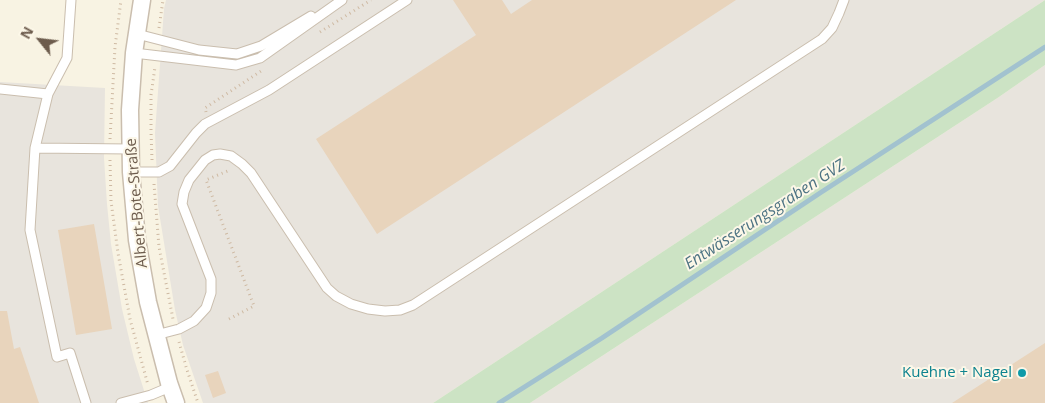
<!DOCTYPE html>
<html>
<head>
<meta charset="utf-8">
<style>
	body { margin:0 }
	#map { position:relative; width:1045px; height:403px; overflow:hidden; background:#f8f3e3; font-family:"Open Sans",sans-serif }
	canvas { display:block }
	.north { position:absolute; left:15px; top:15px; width:50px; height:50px; -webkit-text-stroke:4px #fcf7e8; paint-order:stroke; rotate:299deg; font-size:14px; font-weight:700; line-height:20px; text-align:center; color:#6d5c4d }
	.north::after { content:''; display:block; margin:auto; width:18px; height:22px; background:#6d5c4d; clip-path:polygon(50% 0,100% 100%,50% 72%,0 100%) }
</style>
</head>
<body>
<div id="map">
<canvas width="1045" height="403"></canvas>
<div class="north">N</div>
</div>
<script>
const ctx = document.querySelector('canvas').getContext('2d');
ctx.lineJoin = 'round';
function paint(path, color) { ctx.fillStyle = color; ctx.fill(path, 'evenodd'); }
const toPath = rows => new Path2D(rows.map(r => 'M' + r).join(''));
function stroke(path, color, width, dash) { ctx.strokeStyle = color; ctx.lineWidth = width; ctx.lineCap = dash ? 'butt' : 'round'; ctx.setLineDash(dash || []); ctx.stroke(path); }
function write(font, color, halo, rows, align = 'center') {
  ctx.font = font + ' "Open Sans",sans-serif'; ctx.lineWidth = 4; ctx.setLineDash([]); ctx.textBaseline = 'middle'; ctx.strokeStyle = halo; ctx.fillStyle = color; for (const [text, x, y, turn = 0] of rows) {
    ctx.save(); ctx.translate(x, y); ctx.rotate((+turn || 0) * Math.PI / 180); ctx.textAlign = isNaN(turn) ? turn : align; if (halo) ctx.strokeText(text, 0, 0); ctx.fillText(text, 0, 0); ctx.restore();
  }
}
paint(toPath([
	[166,0,1045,0,433,403,203,403,183,345,175,310,158,206,155,133,164,9],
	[1045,65,1045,403,530,403,999,97],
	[0,82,105,88,104,158,107,204,111,244,122,309,134,359,148,403,0,403]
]), '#e8e4dd');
paint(toPath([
	[1045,0,1045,65,999,97,530,403,433,403]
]), '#cce3c4');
stroke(toPath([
	[499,403,602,338,820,193,1045,47]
]), '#a2c2cf', 5);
paint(toPath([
	[453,0,502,0,511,14,532,0,736,0,377,234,316,139,476,35],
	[94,224,112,329,76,335,58,230],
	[0,311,7,311,14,349,20,347,39,403,0,403],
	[1045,343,1045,403,952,403],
	[218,371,226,393,213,398,205,375]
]), '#e8d4bc');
const lane = toPath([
	[137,34,199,50,237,54,261,46,311,16],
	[134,53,236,65,260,58,342,0],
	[0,89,48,94],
	[35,148,48,94,67,58,71,0],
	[131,172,159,172,170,166,196,133,205,124,269,90,407,0],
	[156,335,179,329,194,321,206,308,211,293,211,279,182,204,184,192,189,180,205,160,213,155,220,154,231,156,242,164,251,173,327,288,336,296,351,304,368,309,385,311,400,310,413,305,822,39,832,28,839,13,844,0],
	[86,403,70,353,57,357,30,230,35,148,130,149],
	[121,403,151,395,170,387]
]);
const street = toPath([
	[142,0,134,53,130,110,131,172,137,240,148,302,169,383,176,403]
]);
stroke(lane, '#cabeae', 11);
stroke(street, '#cabeae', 19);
stroke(toPath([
	[159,28,163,0],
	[320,32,371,0],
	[206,112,205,108,261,71],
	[110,139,115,47,121,0],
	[110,160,111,201,118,253,130,319,148,385],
	[152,160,151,132,151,95,155,67],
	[154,184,159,247,173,319],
	[229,319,254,306,206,180,230,170],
	[179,342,187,370,198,403]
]), '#ceb9a2', 3, [1, 4]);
stroke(lane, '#fff', 9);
stroke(street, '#fff', 16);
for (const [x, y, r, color] of [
	[1022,373,5,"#0f9aa8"]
]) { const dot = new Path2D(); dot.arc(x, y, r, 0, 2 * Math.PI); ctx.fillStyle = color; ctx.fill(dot); stroke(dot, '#fcf7e8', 2); }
write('15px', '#6d5c4d', '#fcf7e8', [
	["Albert-Bote-Straße",137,203,-95]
]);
write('15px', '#0d838f', '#fcf7e8', [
	["Kuehne + Nagel",1012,373]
], 'right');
write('italic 16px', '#4d7383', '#fcf7e8', [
	["Entwässerungsgraben GVZ",765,215,-33]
]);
</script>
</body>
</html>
